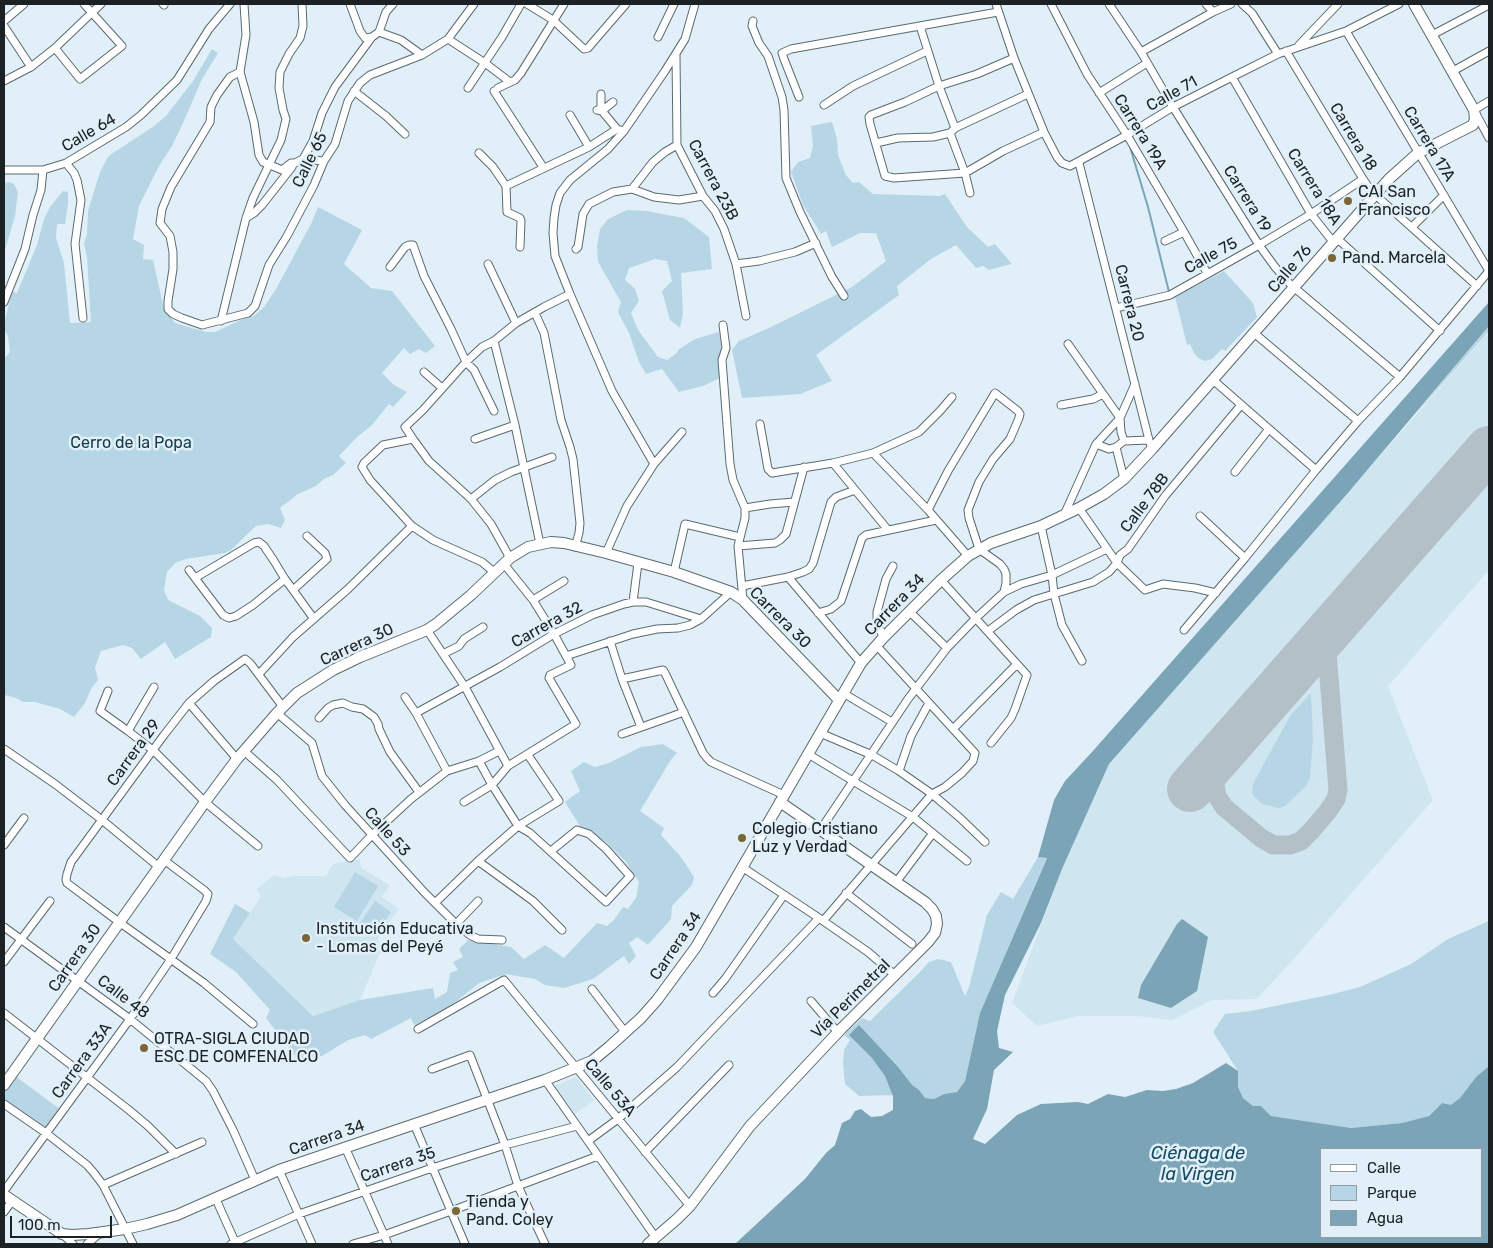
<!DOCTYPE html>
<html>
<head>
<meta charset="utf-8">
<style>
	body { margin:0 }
	#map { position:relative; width:1493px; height:1248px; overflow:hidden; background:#e1f0f8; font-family:Rubik,sans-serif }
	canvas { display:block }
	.frame { position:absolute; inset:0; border:5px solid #1c2124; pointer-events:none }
	.legend { position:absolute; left:1320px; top:1148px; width:162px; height:90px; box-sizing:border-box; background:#e1f0f8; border:1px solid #929da3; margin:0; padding:6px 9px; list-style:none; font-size:15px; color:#1c2124 }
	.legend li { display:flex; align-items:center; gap:10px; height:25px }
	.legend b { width:25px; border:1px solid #929da3 }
	.scale { position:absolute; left:10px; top:1216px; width:102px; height:22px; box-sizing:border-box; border:2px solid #1c2124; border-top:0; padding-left:6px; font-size:15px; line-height:18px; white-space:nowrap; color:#1c2124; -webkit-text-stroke:4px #e1f0f8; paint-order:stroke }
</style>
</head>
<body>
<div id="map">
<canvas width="1493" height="1248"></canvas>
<div class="frame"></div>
<ul class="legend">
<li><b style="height:6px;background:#fff"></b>Calle</li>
<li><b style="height:14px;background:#b6d6e5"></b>Parque</li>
<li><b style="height:14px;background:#7ba4b7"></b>Agua</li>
</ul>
<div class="scale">100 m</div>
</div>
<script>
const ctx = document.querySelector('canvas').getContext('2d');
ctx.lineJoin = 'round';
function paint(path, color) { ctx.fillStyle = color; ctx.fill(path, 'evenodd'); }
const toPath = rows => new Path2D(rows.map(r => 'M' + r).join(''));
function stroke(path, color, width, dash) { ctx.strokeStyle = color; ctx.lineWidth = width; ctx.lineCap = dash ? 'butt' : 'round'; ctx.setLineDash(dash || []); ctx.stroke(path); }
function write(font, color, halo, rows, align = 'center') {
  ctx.font = font + ' Rubik,sans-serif'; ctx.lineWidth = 5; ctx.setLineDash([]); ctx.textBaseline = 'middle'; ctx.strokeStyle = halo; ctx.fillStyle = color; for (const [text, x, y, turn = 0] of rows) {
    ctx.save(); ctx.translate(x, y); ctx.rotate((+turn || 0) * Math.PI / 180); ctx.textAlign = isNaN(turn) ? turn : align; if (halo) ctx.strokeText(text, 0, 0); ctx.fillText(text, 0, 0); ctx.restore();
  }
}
paint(toPath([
	[1489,332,1489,570,1388,686,1433,800,1300,952,1257,999,1213,1000,1172,1020,1137,1016,1079,1016,1037,1026,1012,1003,1062,869,1109,764],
	[360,859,361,868,390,885,382,897,399,909,378,937,380,953,360,1000,313,1016,233,939,261,896,257,889,274,875,284,878,293,876,326,876,333,864],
	[576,1077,594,1100,575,1114,555,1086]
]), '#cfe6f1');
paint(toPath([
	[212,49,218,53,202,79,183,123,172,146,159,166,139,206,133,239,144,245,143,259,153,260,164,309,175,323,206,332,215,332,245,318,254,316,264,307,276,289,312,222,318,207,362,230,344,264,371,288,392,291,435,346,426,353,419,349,410,354,404,348,382,373,394,385,407,392,393,407,389,404,372,425,357,437,339,456,346,463,333,475,324,479,316,486,298,494,280,508,285,520,281,528,268,524,256,526,231,550,225,553,186,559,175,563,167,572,164,590,168,600,200,616,212,628,211,637,175,659,165,642,141,659,132,648,123,645,101,651,95,667,98,680,91,689,85,703,74,717,60,709,35,702,23,702,16,698,4,695,4,359,10,352,8,336,4,330,4,324,12,292,17,293,37,245,44,219,50,207,63,191,68,192,68,203,65,224,57,224,56,238,64,263,70,323,91,322,87,257,84,243,87,234,88,211,100,172,108,157,113,153,154,126,166,116,193,81],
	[832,122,837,139,838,155,846,175,853,183,859,182,873,194,940,196,945,194,967,227,988,247,995,244,1012,264,989,270,983,266,976,268,956,245,931,259,897,286,899,295,816,355,832,381,800,394,742,398,732,350,739,341,771,327,852,287,886,261,876,233,860,233,832,247,826,231,821,234,803,205,791,172,798,162,810,158,813,146,811,126],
	[9,182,14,184,18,192,15,216,8,240,5,250,4,250,4,183],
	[627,210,646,211,684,218,709,237,712,269,681,273,683,313,680,328,670,320,662,291,672,281,667,261,655,259,629,268,625,280,635,289,639,301,631,313,638,330,658,357,667,360,677,353,678,350,695,339,719,332,722,349,720,378,703,386,679,392,662,369,646,374,639,362,629,333,618,312,621,302,598,262,597,246,600,229,608,219],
	[1224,271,1253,303,1257,317,1225,351,1222,349,1212,359,1205,361,1198,358,1194,353,1190,344,1187,345,1175,297],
	[1489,326,1489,331,1414,416],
	[1311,693,1313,738,1310,778,1306,786,1284,807,1278,808,1262,804,1252,794,1253,784,1290,716],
	[663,744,677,753,670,761,640,811,664,828,661,835,681,857,694,877,692,885,672,906,671,919,648,945,637,937,629,943,636,956,629,964,624,956,593,979,564,988,545,985,535,979,506,974,479,983,447,1009,414,1025,411,1018,371,1039,365,1035,348,1040,322,1056,299,1061,266,1018,270,1010,236,972,210,954,235,904,250,913,233,939,313,1016,360,1000,433,988,435,999,447,992,450,973,458,970,453,962,463,957,459,949,468,940,511,947,524,959,545,945,564,958,597,923,607,926,614,920,623,907,628,909,636,898,639,882,626,862,606,842,580,826,565,802,580,791,571,771,584,762,595,767,609,763,641,747],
	[1038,857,1047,857,980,1013,965,1081,957,1092,944,1094,934,1099,898,1095,859,1096,845,1084,843,1063,844,1050,850,1040,844,1035,862,1018,870,1021,921,971,929,962,938,959,951,962,965,996,969,987,987,915,1001,892,1013,899],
	[355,872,378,886,357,921,334,907],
	[375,901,391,912,377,934,360,923],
	[1489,921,1489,1066,1476,1077,1460,1098,1451,1106,1442,1103,1429,1116,1402,1123,1351,1128,1271,1116,1261,1106,1253,1106,1243,1098,1238,1087,1238,1071,1213,1032,1225,1014,1251,1011,1333,994,1360,987,1411,964,1448,939],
	[15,1076,60,1109,46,1129,4,1099,4,1092]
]), '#b6d6e5');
paint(toPath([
	[1489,302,1489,326,1347,494,1109,764,1062,869,1041,923,1005,995,997,1031,999,1048,1013,1052,994,1070,987,1109,973,1139,985,1144,1017,1115,1041,1104,1078,1102,1088,1104,1108,1094,1125,1097,1147,1090,1163,1091,1176,1089,1193,1083,1226,1063,1238,1071,1238,1087,1243,1098,1253,1106,1261,1106,1271,1116,1351,1128,1402,1123,1429,1116,1442,1103,1451,1105,1460,1098,1476,1077,1489,1066,1489,1244,735,1244,805,1179,826,1153,835,1145,842,1123,850,1119,855,1111,861,1109,871,1117,882,1116,893,1110,893,1096,885,1076,872,1058,849,1035,859,1025,898,1067,912,1085,919,1090,925,1098,934,1099,944,1094,957,1092,965,1081,980,1013,1047,858,1038,857,1054,800,1065,781,1092,752],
	[1322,1149,1482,1149,1482,1237,1322,1237],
	[1182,919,1208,937,1197,991,1171,1008,1138,998,1141,985,1177,924]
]), '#7ba4b7');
stroke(toPath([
	[1130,147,1148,207,1169,292]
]), '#7ba4b7', 2);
stroke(toPath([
	[1211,765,1217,796,1224,807,1261,838,1273,845,1290,845,1301,841,1312,830,1328,811,1336,799,1338,790,1327,652,1328,642,1335,624]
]), '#b4c0c7', 19);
stroke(toPath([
	[1190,789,1489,449]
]), '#b4c0c7', 46);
const street = toPath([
	[163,4,164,5],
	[244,4,246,35,240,72,254,122,259,155,263,162,282,170,291,163,295,163,303,159,313,141,322,113,335,87,372,37,379,32,386,12,393,4],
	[350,4,360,31,365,38,372,37],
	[527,4,553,20,584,49,588,48,626,4],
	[996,4,1014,58,1044,132,1057,157,1062,163,1070,166,1127,135,1173,107,1232,77,1278,54,1346,31,1399,4],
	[1051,4,1087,74,1127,135,1184,232,1207,273],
	[1109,4,1141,52,1173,107,1259,245,1275,267,1290,284,1400,377],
	[1206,4,1213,12],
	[1242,4,1252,13,1278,54],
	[4,21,24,4],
	[753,21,752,26,759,43,768,56,782,97,784,110,786,178,800,212,832,277,844,296],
	[4,26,31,67],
	[920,26,939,86,955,128],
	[1346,31,1489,271],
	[379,32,401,40,422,55],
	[1432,35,1489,5],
	[658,37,674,4],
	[448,39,485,63,510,82],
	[1299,45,1338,4],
	[55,48,80,79,122,46,84,4],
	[1286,51,1363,179,1371,191,1477,286],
	[1141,52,1213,12,1231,4],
	[676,55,677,145,703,196,715,211,724,229,736,264,746,316],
	[1014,58,977,74,939,86,905,102,871,115,869,117,870,124,885,176,894,178,965,173,1003,151,1044,132],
	[1453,71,1489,51],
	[240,72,230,77,217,95,211,107,210,122,171,187,162,209,160,223,170,236,173,252,173,269,168,301,168,309,173,314,182,318,202,325,248,313,255,306,269,265,287,236,314,185,324,161,335,144,348,101,360,83,370,75,422,55,448,39,474,4],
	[1232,77,1311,214,1330,238,1341,242,1440,331],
	[4,81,31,67,55,48,101,4],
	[468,88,502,37,521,4],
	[498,88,515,80,521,73,564,4],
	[354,91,386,116,405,134],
	[494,91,543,167],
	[1099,93,1147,63],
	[799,97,784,59,782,53,791,49,998,12],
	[1489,101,1474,110,1489,138],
	[824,105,853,86,927,51],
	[597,110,602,111,617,129],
	[601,110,601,94],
	[602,111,613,102],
	[570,115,589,147],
	[950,133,965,173,970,193],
	[876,143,898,138,933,137,950,133,955,128,1028,94],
	[479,153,493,167,506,186,507,212,520,218,521,221,520,247],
	[303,159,324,161],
	[66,163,74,173,77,180,81,200,75,244,83,318],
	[1079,163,1149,440,1152,449],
	[4,170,43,170],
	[506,186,589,147,617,129,624,131],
	[632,189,653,162,665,152,677,145],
	[246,218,254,213,262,205,292,167],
	[1412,227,1444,195],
	[1165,241,1184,232],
	[576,249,578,247,583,214,589,204,613,192,632,189,654,197,679,200,703,196],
	[488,264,516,323],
	[736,264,759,261,795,252,816,243],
	[390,267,405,247,409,245,413,245,424,276,451,329,466,362,474,370,494,411],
	[4,302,25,249,33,215,41,190,43,170,66,163,126,127,141,115,177,80,209,29,230,4],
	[1116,308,1170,295,1259,245,1311,214,1363,179],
	[535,313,544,333,561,420,570,447,573,459,580,523,579,533,575,547],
	[221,321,246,218,253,198,281,140,286,119,283,110,279,88,280,72,289,54,300,38,303,26,302,4],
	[723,325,726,348,722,360,730,464,733,480,745,508,745,518,738,546,743,600],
	[1254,333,1358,421],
	[494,341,515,425,540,544],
	[424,372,442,388],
	[1213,380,1316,470],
	[1061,405,1093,399,1103,394],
	[760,424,768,469,772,473,833,463,873,453,919,432,940,411,952,397],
	[413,439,429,461,471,499,491,524,510,558],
	[475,439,515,425],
	[1124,441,1149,440],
	[1096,444,1120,418,1135,384],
	[1116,447,1124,479],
	[873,453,928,510,968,556],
	[833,463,888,530],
	[654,464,612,391,570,294,555,256,553,233,554,218,556,205,560,193,570,180,608,149,624,131,665,71,685,39,695,4],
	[1235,472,1269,429],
	[471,499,495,480,511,472,552,457],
	[745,508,770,504,794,502],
	[1079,508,1117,563,1145,590,1163,584,1195,588,1216,593],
	[928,510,948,471,995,393,1018,411,1020,414,1019,418,1010,439,993,459,979,482,968,510,969,518,979,549,1000,564,1004,569,1006,574,1006,583,1004,592],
	[1064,515,1096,444,1109,449,1116,447,1124,441,1121,432,1120,418,1068,344],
	[1200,516,1245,558],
	[1041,526,1052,575,1054,594,1062,625,1082,661],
	[738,546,775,543,780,540,786,534,804,467],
	[606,553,627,506,654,464,682,432],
	[189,570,223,615,229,618,236,616,253,605,285,579],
	[674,572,685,524,740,537],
	[495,573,482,562,433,540,412,526,370,480,362,467,364,463,383,445,413,439,405,427,423,410,466,362,482,347,494,341,516,323,544,307,570,294],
	[788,577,861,663],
	[195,578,254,543,259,542,264,546,274,561,285,579,314,619],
	[941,580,1027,675,1015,709,1011,718,991,743],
	[742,586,788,577,803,572,809,569,813,563,831,502,836,497,855,490],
	[293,590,327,559,325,553,307,536],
	[533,600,564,581],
	[633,602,638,563],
	[910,612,947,648],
	[818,613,831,609,841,601,862,538,866,535,936,520],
	[427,630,465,687,508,766],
	[1184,630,1245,558,1316,470,1358,421,1400,377,1489,271],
	[988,631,1016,610,1034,600,1093,582,1109,572,1117,563,1120,555,1128,549,1165,496,1241,405],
	[883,638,877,619,877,612,886,579,893,566],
	[610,641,622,679,641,727],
	[443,654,459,646,464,639,483,627],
	[566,656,633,634,657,629,678,628,690,625,701,619,731,592],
	[259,674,293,637,348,589,412,526],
	[622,679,663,670,665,673,703,753,707,758,711,762,784,795],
	[108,691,100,711,128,731,154,751,205,802,258,846],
	[843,693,892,722],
	[405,697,416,713,447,771],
	[189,703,237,759],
	[277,713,312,743,322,776,345,805,424,892,456,924,470,935,478,939,502,940],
	[416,713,500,667,554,634,592,615,624,604,633,602,646,602,701,619],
	[319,718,328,708,333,705,343,703,352,707,363,709,374,717,378,724,379,729,390,752,419,792],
	[953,729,1017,664],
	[128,731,154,687],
	[820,733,872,755,899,771,932,794,959,817,985,842],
	[622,734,684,712],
	[4,749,55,784,102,820,159,867],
	[244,751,277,780,350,858,371,836,411,799,447,771,479,761,499,751],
	[808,754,913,817,967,861],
	[479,761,492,785,518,826,530,833,606,902,630,876,606,849,589,834,577,830,551,851],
	[899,771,911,736,929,703],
	[464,802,492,785,508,766,576,724,549,678,550,675,571,665,554,634,533,600,504,564],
	[821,829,908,699,947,648,976,618,1004,592,1021,584,1052,575,1107,549],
	[4,845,24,818],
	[478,861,533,901,562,930],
	[742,867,819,918,868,952,896,976],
	[897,881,933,833],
	[846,893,912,944],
	[435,903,478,861,518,826,559,801,528,755],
	[823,921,932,794,945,787,962,773,973,761,975,753,876,645],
	[456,924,478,901],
	[4,927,130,1019,206,1081,213,1091,233,1130,255,1180],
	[4,962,50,901],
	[592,989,625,1032],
	[713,993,725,979,784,895],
	[811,1001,835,1029],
	[4,1013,129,1110,148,1126,176,1154],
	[253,1024,204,983,119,922,67,883,66,880,67,874,71,862,164,735,189,703,214,681,245,659,250,663,283,707],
	[418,1029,504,980,690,1206],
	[432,1069,470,1055,505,1145,518,1186,545,1244],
	[545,1080,656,1238],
	[4,1104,46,1133,87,1165,94,1173,103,1185,133,1244],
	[414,1124,465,1244],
	[588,1141,618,1119,677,1067,819,918],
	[345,1147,388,1244],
	[645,1152,729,1065],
	[279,1170,312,1244],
	[103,1185,202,1142],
	[4,1191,130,1019,171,959,206,901,208,894,204,890,164,860],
	[215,1197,236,1244],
	[4,1212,12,1201],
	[62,1234,73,1244],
	[87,1244,100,1233],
	[231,1244,299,1214,432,1168,505,1145,577,1126],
	[353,1244,384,1235,451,1211,598,1156]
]);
const secondary = toPath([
	[4,1085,205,802,237,759,277,713,297,693,333,670,360,657,427,630,436,624,471,595,510,558,528,547,551,542,564,543,606,553,674,572,731,592,743,600,839,700],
	[4,1195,62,1234,72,1235,89,1234,125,1229,147,1224,177,1215,279,1170,545,1080,592,1061,609,1047,641,1018,657,1000,696,947,861,663,883,638,941,580,968,556,991,543,1041,526,1079,508,1104,494,1124,479,1152,449,1389,179,1418,153,1473,125,1475,119,1474,110,1414,4],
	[648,1244,677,1219,690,1206,750,1126,841,1029,928,942,935,933,937,924,936,916,932,909,925,902,780,802]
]);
stroke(street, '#5c696f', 9);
stroke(secondary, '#5c696f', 12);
stroke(street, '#fff', 7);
stroke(secondary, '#fff', 10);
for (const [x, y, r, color] of [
	[1348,201,5,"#7b6635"],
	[1332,258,5,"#7b6635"],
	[742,838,5,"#7b6635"],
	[306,938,5,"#7b6635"],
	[144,1048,5,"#7b6635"],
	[456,1211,5,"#7b6635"]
]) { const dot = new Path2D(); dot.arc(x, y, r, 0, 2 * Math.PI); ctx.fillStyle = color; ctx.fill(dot); stroke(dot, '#e1f0f8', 2); }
write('16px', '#1c2124', '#e1f0f8', [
	["Calle 71",1172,94,-29],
	["Carrera 19A",1140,132,58],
	["Calle 64",89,133,-30],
	["Carrera 18",1353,137,59],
	["Carrera 17A",1429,144,59],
	["Calle 65",310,160,-64],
	["Carrera 23B",713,180,62],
	["Carrera 18A",1314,187,58],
	["Carrera 19",1247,199,58],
	["Calle 75",1211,256,-29],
	["Calle 76",1290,269,-49],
	["Carrera 20",1129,303,76],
	["Calle 78B",1145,503,-53],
	["Carrera 34",895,605,-46],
	["Carrera 30",780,618,45],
	["Carrera 32",547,625,-29],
	["Carrera 30",357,645,-25],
	["Carrera 29",134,753,-54],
	["Calle 53",387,832,48],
	["Carrera 34",676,946,-56],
	["Carrera 30",75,958,-55],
	["Calle 48",123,997,37],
	["Vía Perimetral",851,999,-45],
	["Carrera 33A",82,1061,-54],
	["Calle 53A",610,1088,50],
	["Carrera 34",327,1138,-19],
	["Carrera 35",398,1165,-19]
]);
write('16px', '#1c2124', '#e1f0f8', [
	["CAI San",1358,192],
	["Francisco",1358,210],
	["Pand. Marcela",1342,258],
	["Colegio Cristiano",752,829],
	["Luz y Verdad",752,847],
	["Institución Educativa",316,929],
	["- Lomas del Peyé",316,947],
	["OTRA-SIGLA CIUDAD",154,1039],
	["ESC DE COMFENALCO",154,1057],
	["Tienda y",466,1202],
	["Pand. Coley",466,1220]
], 'left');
write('16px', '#143948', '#e1f0f8', [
	["Cerro de la Popa",131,443]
]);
write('italic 18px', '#134a60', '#e1f0f8', [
	["Ciénaga de",1198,1154],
	["la Virgen",1198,1175]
]);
</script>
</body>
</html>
